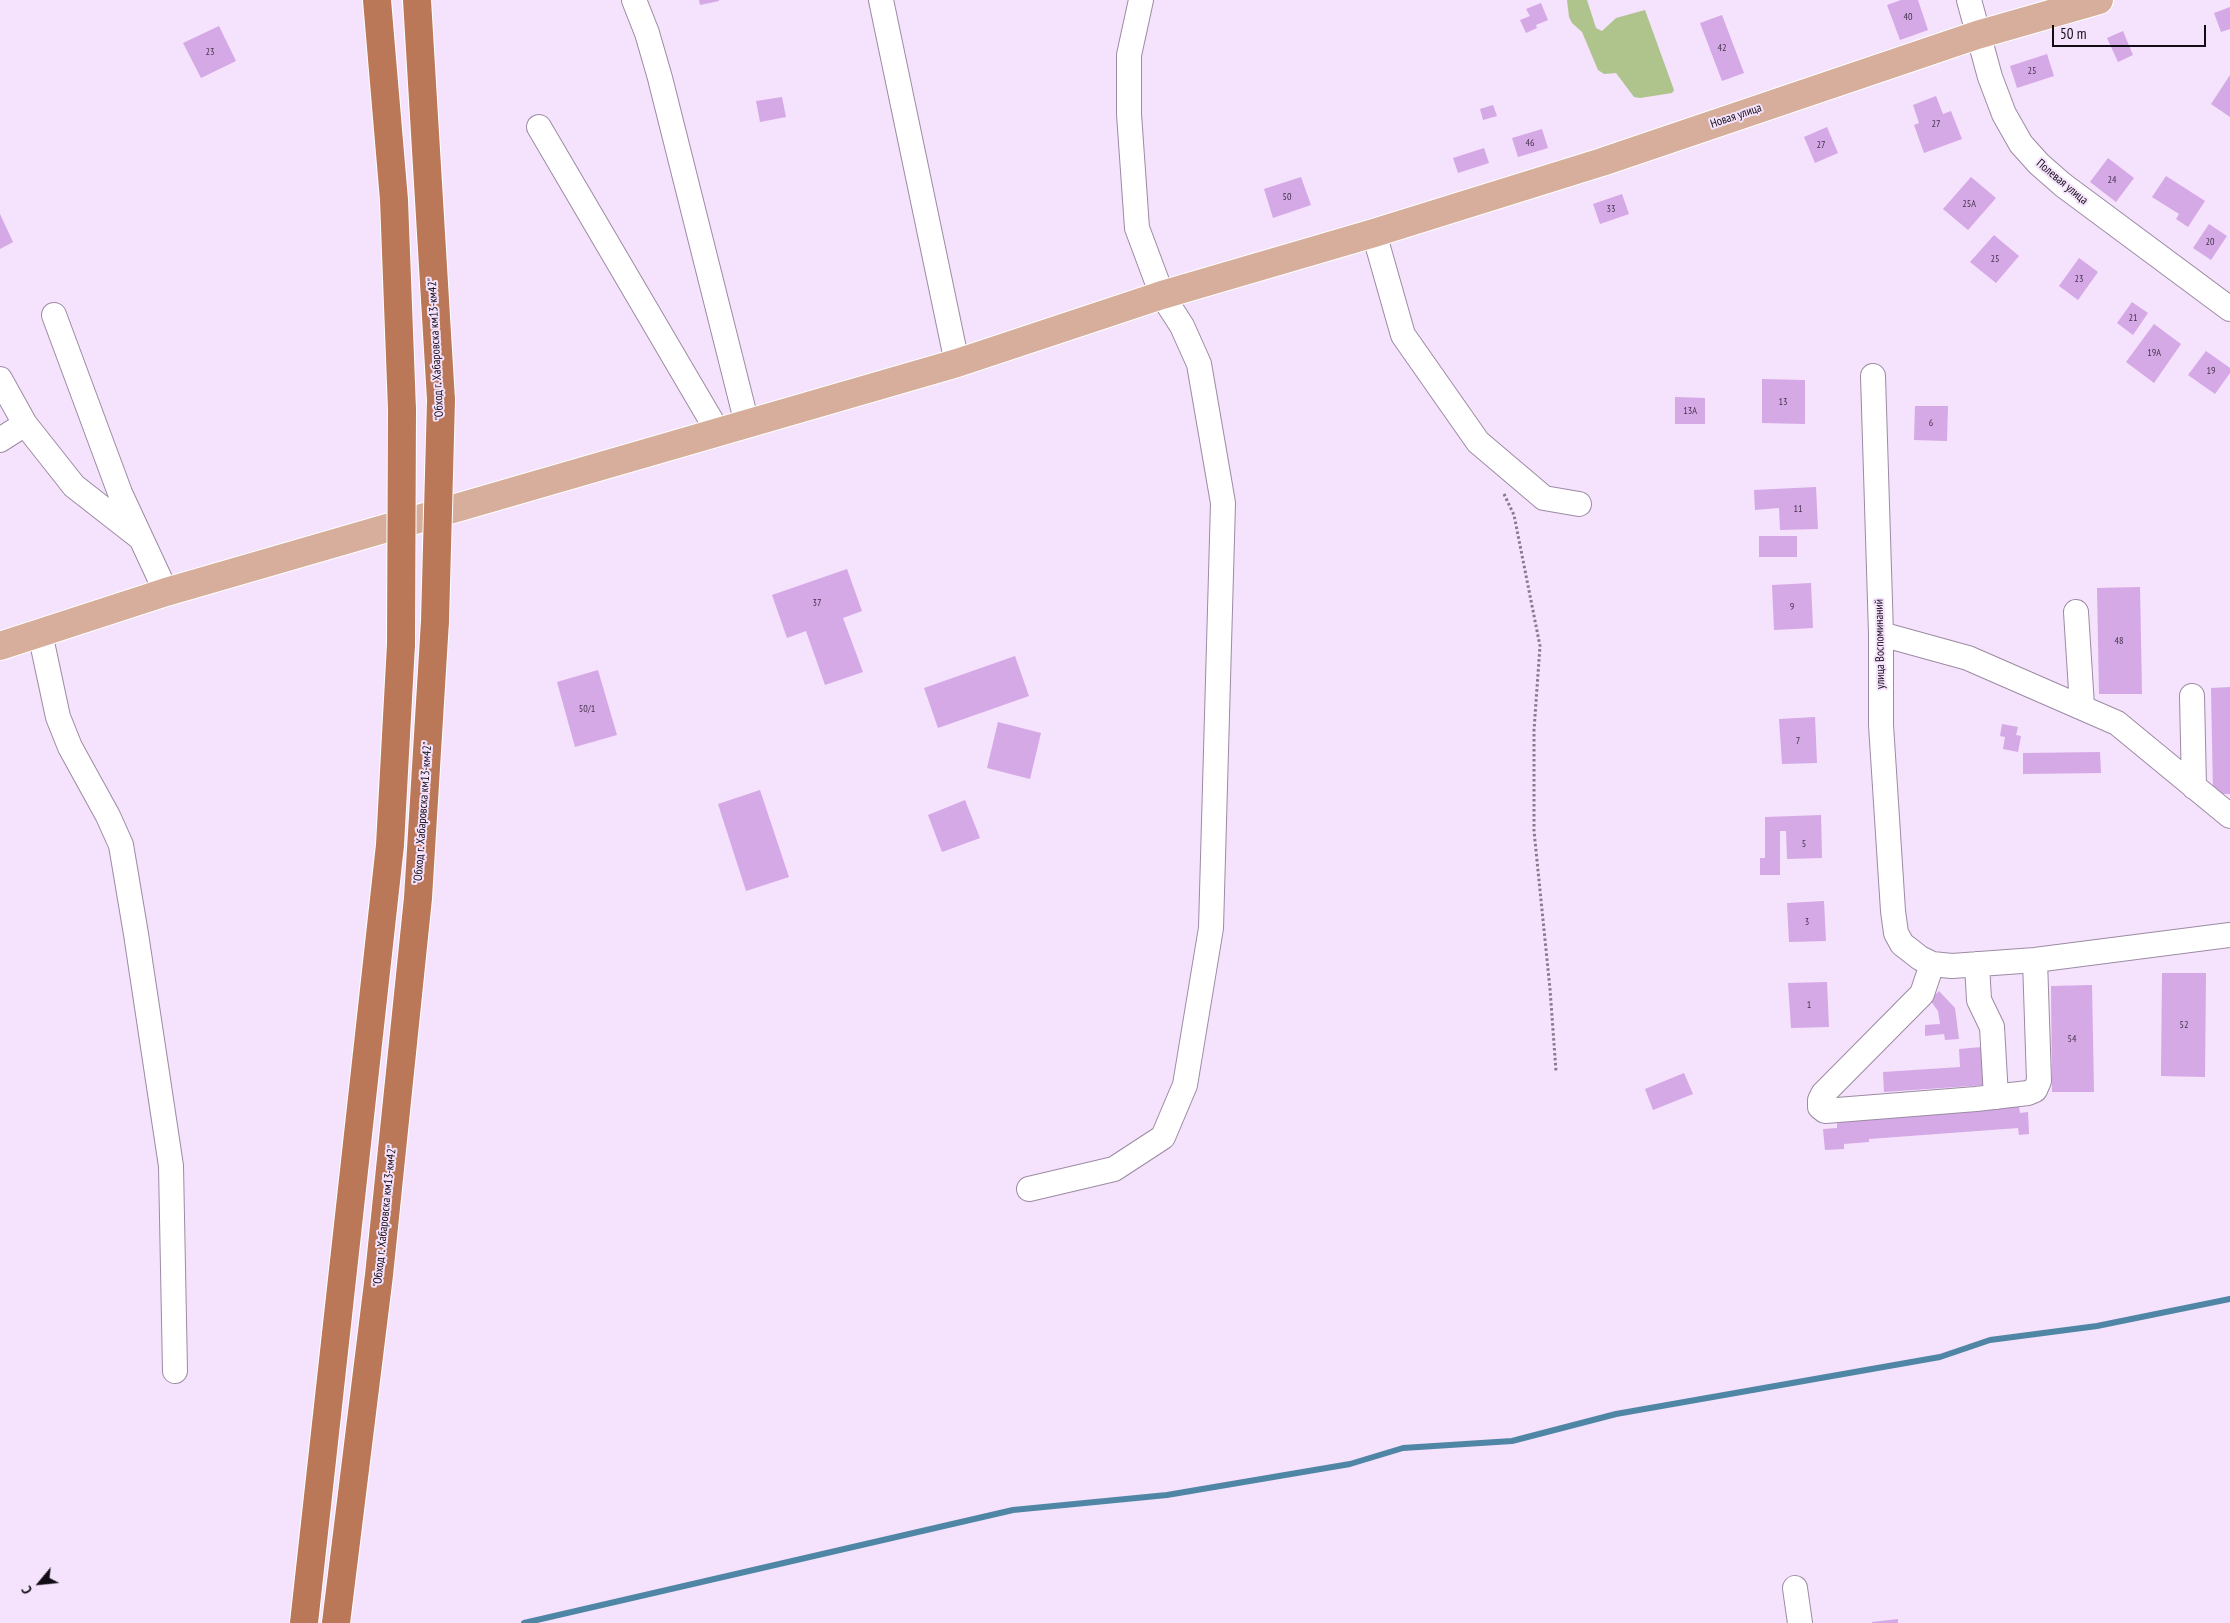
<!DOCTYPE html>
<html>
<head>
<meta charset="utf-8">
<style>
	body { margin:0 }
	#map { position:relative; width:2230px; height:1623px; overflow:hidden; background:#f5e2fc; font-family:"PT Sans Narrow",sans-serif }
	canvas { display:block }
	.north { position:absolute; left:15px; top:1558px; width:50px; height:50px; -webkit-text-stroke:4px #f5e2fc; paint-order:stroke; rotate:242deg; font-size:14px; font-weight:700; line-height:20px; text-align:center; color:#120c15 }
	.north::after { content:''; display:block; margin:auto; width:18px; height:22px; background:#120c15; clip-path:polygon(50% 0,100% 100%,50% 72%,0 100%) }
	.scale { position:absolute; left:2052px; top:25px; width:154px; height:22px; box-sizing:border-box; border:2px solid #120c15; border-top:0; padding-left:6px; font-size:15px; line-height:18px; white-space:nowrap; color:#120c15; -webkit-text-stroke:4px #f5e2fc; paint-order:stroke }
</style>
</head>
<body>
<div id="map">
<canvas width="2230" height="1623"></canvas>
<div class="north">С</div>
<div class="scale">50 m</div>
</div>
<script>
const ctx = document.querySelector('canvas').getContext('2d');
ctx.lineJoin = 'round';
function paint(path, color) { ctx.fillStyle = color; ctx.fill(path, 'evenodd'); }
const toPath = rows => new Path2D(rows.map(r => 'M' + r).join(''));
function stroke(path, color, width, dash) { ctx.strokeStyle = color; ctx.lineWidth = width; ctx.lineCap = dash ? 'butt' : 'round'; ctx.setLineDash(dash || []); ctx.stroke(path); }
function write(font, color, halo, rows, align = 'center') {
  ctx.font = font + ' "PT Sans Narrow",sans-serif'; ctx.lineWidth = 4; ctx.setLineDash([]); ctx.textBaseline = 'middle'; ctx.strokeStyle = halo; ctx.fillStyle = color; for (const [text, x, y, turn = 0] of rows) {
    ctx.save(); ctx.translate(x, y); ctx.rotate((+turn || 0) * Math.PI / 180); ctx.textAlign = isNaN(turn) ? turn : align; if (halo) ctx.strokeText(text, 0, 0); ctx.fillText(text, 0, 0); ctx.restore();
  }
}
paint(toPath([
	[1567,0,1587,0,1596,28,1602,31,1616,18,1645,10,1674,90,1672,93,1640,98,1634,97,1616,73,1604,74,1598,70,1582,32,1572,23,1569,17]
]), '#afc38d');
stroke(toPath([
	[524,1623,1013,1510,1167,1495,1350,1464,1403,1448,1512,1441,1616,1414,1940,1357,1990,1340,2097,1326,2230,1299]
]), '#5086a5', 6);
paint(toPath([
	[699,0,719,0,719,1,700,5],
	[1901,0,1918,0,1928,30,1900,40,1887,5],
	[1541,3,1548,20,1536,25,1537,28,1526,33,1520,20,1530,16,1526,9],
	[2230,7,2230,29,2221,32,2214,13],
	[1722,15,1744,73,1722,81,1700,23],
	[219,26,236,61,201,78,183,43],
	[2123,31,2133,55,2118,62,2107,38],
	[2047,54,2054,76,2017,88,2010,66],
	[2230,75,2230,117,2211,104],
	[1936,96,1943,114,1951,111,1962,139,1924,153,1914,125,1919,123,1913,105],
	[782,97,786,117,760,122,756,101],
	[1493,105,1497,116,1483,120,1480,109],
	[1827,127,1838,153,1815,163,1804,137],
	[1542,129,1548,148,1518,157,1512,138],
	[1484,148,1489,163,1458,173,1453,158],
	[2108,158,2134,178,2116,202,2090,182],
	[2166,176,2205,201,2188,227,2176,219,2179,214,2152,197],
	[1301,177,1311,205,1273,218,1264,189],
	[1971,177,1996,198,1968,230,1943,209],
	[1622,194,1629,214,1600,224,1593,204],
	[0,214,13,242,0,249],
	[2209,224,2227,236,2211,260,2193,248],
	[1994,235,2019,256,1996,283,1970,262],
	[2079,258,2098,272,2078,300,2059,286],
	[2132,302,2148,313,2133,335,2117,323],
	[2154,324,2181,344,2154,383,2126,362],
	[2206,351,2230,368,2230,373,2215,394,2188,375],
	[1762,379,1805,380,1805,424,1762,423],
	[1675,397,1705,398,1705,424,1675,424],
	[1915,406,1948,406,1947,441,1914,440],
	[1816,487,1818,529,1780,530,1779,508,1755,510,1754,490],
	[1759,536,1797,536,1797,557,1759,557],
	[847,569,862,611,843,618,863,672,825,685,806,631,787,638,772,595],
	[1811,583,1813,628,1774,630,1772,585],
	[2140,587,2142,694,2099,694,2097,588],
	[1015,656,1029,696,938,728,924,688],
	[598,670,617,735,575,747,557,682],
	[2230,687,2230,794,2213,794,2211,688],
	[1815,717,1817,763,1782,764,1779,719],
	[998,722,1041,733,1030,779,987,768],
	[2002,724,2018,727,2016,735,2021,736,2018,752,2003,749,2005,737,2000,736],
	[2100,752,2101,773,2023,774,2023,753],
	[760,790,789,877,746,891,718,804],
	[965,800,980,838,942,852,928,815],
	[1821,815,1822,858,1787,859,1786,831,1780,831,1780,875,1760,875,1760,858,1765,858,1765,817],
	[1824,901,1826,941,1789,942,1787,903],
	[2162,973,2206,973,2205,1077,2161,1076],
	[1827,982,1829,1027,1791,1028,1788,983],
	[2092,985,2094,1092,2052,1092,2051,986],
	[1939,991,1955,1008,1959,1039,1945,1040,1944,1034,1925,1036,1925,1025,1940,1024,1938,1011,1930,1000],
	[1982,1047,1985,1085,1884,1092,1883,1072,1960,1067,1959,1049],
	[1684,1073,1693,1094,1653,1110,1645,1089],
	[2019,1106,2020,1113,2028,1112,2029,1134,2019,1135,2018,1128,1869,1139,1869,1142,1844,1144,1844,1149,1825,1150,1823,1129,1837,1128,1837,1120],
	[1898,1619,1898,1623,1872,1623,1872,1622]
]), '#d5a8e6');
const minor = toPath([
	[634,0,647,33,660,78,747,424],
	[881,0,957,363],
	[1969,0,1990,77,2004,114,2021,144,2039,164,2063,185,2230,309],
	[539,127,718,432],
	[1374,233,1403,335,1478,442,1544,498,1579,504],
	[54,315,120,493,166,592],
	[1873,376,1881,634,1881,725,1893,911,1896,933,1902,944,1920,958,1932,964,1952,966,2035,960,2230,935],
	[0,379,25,424,74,486,138,536],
	[0,440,25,424],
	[2076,612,2082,706],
	[40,633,58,717,70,747,108,816,121,845,136,934,171,1166,175,1371],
	[1881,634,1968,658,2117,723,2230,816],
	[2192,696,2194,787],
	[1932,964,1922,994,1823,1094,1820,1100,1820,1107,1825,1111,1976,1099,2028,1093,2035,1090,2039,1081,2035,960],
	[1977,964,1979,1000,1992,1027,1996,1097],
	[1029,1189,1114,1169,1163,1137,1185,1085,1211,928,1223,503,1199,364,1182,326,1162,295,1137,228,1129,114,1129,55,1141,0],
	[1795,1588,1800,1623]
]);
const major = toPath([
	[0,646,166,592,957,363,1162,295,1374,233,1602,162,1977,35,2099,0]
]);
const highway = toPath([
	[377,0,394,200,402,410],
	[417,0,441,400],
	[304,1623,390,845,401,644],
	[336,1623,379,1275,418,898,435,621]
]);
stroke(minor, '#9c8ba3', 26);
stroke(major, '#fff', 30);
stroke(highway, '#fff', 30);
stroke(toPath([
	[1504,494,1514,515,1540,646,1534,730,1534,831,1550,989,1556,1071]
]), '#877a8c', 3, [2.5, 2.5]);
stroke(minor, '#fff', 24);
stroke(major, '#d6ae9b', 28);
stroke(highway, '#bb7858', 28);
const highwayBridge = toPath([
	[435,621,441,400],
	[401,644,402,410]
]);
stroke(highwayBridge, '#fff', 30, []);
stroke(highwayBridge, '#bb7858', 28);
write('10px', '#433349', null, [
	["40",1908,17],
	["42",1722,48],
	["23",210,52],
	["25",2032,71],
	["27",1936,124],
	["46",1530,143],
	["27",1821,145],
	["24",2112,180],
	["50",1287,197],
	["25А",1969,204],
	["33",1611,209],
	["20",2210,242],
	["25",1995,259],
	["23",2079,279],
	["21",2133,318],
	["19А",2154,353],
	["19",2211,371],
	["13",1783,402],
	["13А",1690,411],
	["6",1931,423],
	["11",1798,509],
	["37",817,603],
	["9",1792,607],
	["48",2119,641],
	["50/1",587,709],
	["7",1798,741],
	["5",1804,844],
	["3",1807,922],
	["1",1809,1005],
	["52",2184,1025],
	["54",2072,1039]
]);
write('12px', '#120c15', '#f5e2fc', [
	["Новая улица",1736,116,-19],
	["Полевая улица",2062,182,40],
	["\"Обход г. Хабаровска км13-км42\"",436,349,-93],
	["улица Воспоминаний",1880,644,-91],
	["\"Обход г. Хабаровска км13-км42\"",423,813,-86],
	["\"Обход г. Хабаровска км13-км42\"",385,1216,-84]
]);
</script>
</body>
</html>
